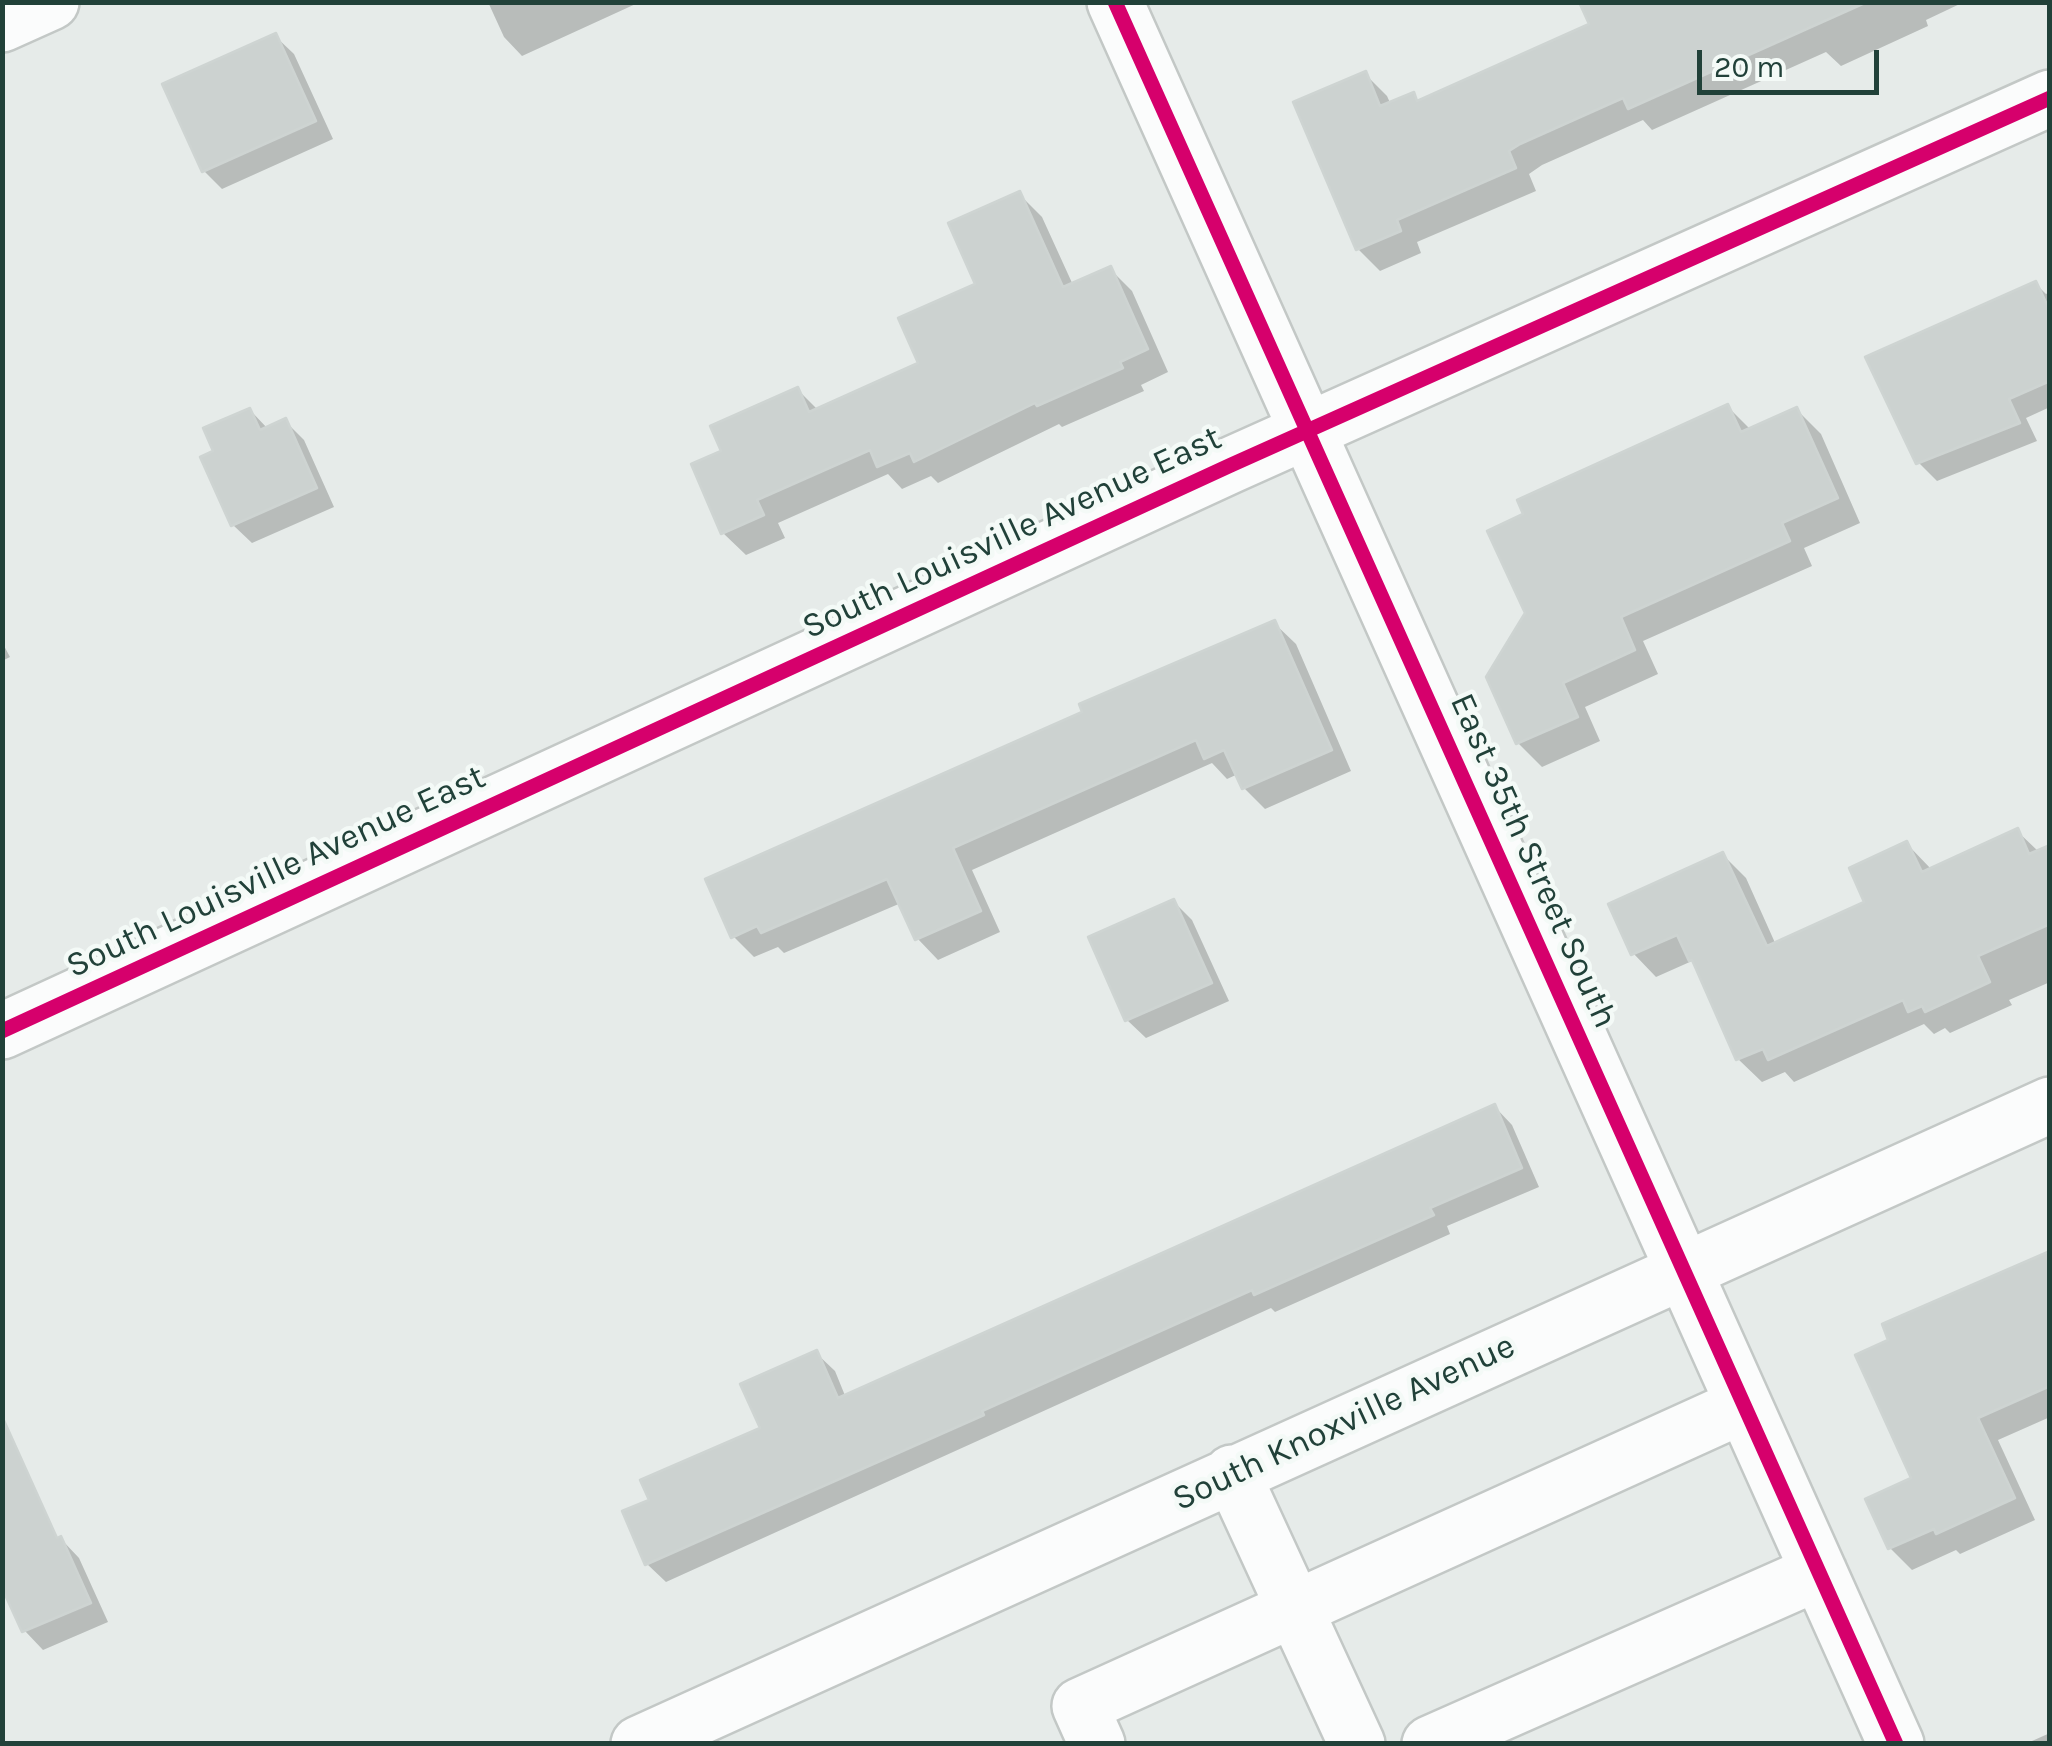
<!DOCTYPE html>
<html>
<head>
<meta charset="utf-8">
<style>
	body { margin:0 }
	#map { position:relative; width:2052px; height:1746px; overflow:hidden; background:#e6ebe9; font-family:Karla,sans-serif }
	canvas { display:block }
	.frame { position:absolute; inset:0; border:5px solid #214139; pointer-events:none }
	.scale { position:absolute; left:1697px; top:50px; width:182px; height:45px; box-sizing:border-box; border:5px solid #214139; border-top:0; padding-left:12px; font-size:30px; line-height:35px; white-space:nowrap; color:#214139; -webkit-text-stroke:8px #f4faf7; paint-order:stroke }
</style>
</head>
<body>
<div id="map">
<canvas width="2052" height="1746"></canvas>
<div class="frame"></div>
<div class="scale">20 m</div>
</div>
<script>
const ctx = document.querySelector('canvas').getContext('2d');
ctx.lineJoin = 'round';
function paint(path, color) { ctx.fillStyle = color; ctx.fill(path, 'evenodd'); }
const toPath = rows => new Path2D(rows.map(r => 'M' + r).join(''));
function stroke(path, color, width, dash) { ctx.strokeStyle = color; ctx.lineWidth = width; ctx.lineCap = dash ? 'butt' : 'round'; ctx.setLineDash(dash || []); ctx.stroke(path); }
function write(font, color, halo, rows, align = 'center') {
  ctx.font = font + ' Karla,sans-serif'; ctx.lineWidth = 9; ctx.setLineDash([]); ctx.textBaseline = 'middle'; ctx.strokeStyle = halo; ctx.fillStyle = color; for (const [text, x, y, turn = 0] of rows) {
    ctx.save(); ctx.translate(x, y); ctx.rotate((+turn || 0) * Math.PI / 180); ctx.textAlign = isNaN(turn) ? turn : align; if (halo) ctx.strokeText(text, 0, 0); ctx.fillText(text, 0, 0); ctx.restore();
  }
}
paint(toPath([
	[488,2,640,2,522,56,504,37],
	[1582,2,1964,2,1926,20,1928,26,1841,66,1826,52,1652,130,1643,120,1542,165,1529,174,1536,191,1417,242,1421,253,1380,271,1358,249,1365,74,1387,96,1391,105,1413,95,1420,102,1593,25],
	[275,36,294,54,333,139,222,189,204,171],
	[1019,194,1042,217,1073,285,1110,269,1132,291,1168,372,1141,385,1144,391,1062,427,1059,424,938,483,931,476,902,489,888,474,778,523,785,538,746,555,723,533,724,452,798,390,818,410,922,364,979,285],
	[2036,284,2046,294,2050,292,2050,407,2026,418,2037,441,1937,481,1918,462],
	[1728,407,1751,430,1797,410,1821,434,1860,523,1804,548,1812,566,1643,641,1658,674,1585,707,1600,741,1542,767,1518,743],
	[250,410,268,429,285,421,304,440,334,507,252,543,233,525,216,452],
	[1274,623,1296,644,1351,771,1265,809,1244,788,1238,774,1227,779,1212,763,972,870,1000,932,938,960,917,938,901,903,784,953,778,947,754,957,733,936,1086,713],
	[2,642,10,657,2,661],
	[2017,831,2039,852,2050,848,2050,982,2009,1000,2012,1005,1950,1033,1945,1028,1934,1034,1924,1024,1794,1082,1785,1072,1762,1082,1738,1059,1697,966,1692,961,1656,977,1633,953,1723,855,1746,878,1776,945,1867,904,1907,844,1932,870],
	[1174,902,1192,920,1229,1001,1146,1038,1127,1020],
	[1494,1106,1512,1125,1539,1187,1447,1226,1450,1234,1275,1312,1271,1308,666,1582,647,1564,652,1501,763,1429,816,1353,835,1371,846,1398],
	[2050,1254,2050,1417,1998,1440,2035,1520,1960,1554,1956,1550,1912,1570,1890,1548,1914,1479],
	[61,1539,79,1558,108,1622,43,1650,25,1631,2,1582],
	[2050,1733,2050,1744,2033,1744,2032,1741]
]), '#0003');
const building = toPath([
	[1579,2,1867,2,1628,109,1623,98,1520,144,1509,151,1516,168,1397,220,1401,231,1356,250,1293,102,1366,71,1380,106,1414,92,1417,101,1589,24,1579,2],
	[276,33,316,121,202,172,162,84,276,33],
	[1020,191,1063,287,1111,266,1148,349,1120,362,1123,368,1037,406,1035,403,914,462,910,453,877,467,870,450,757,500,764,515,721,534,691,464,721,451,710,426,798,387,809,412,918,363,898,318,975,284,948,223,1020,191],
	[2036,281,2050,311,2050,381,2009,399,2020,423,1916,464,1865,357,2036,281],
	[1728,404,1741,432,1797,407,1838,498,1782,523,1790,541,1621,617,1635,650,1563,683,1578,717,1516,744,1486,677,1525,613,1487,531,1523,514,1517,500,1728,404],
	[250,408,260,430,286,418,317,488,231,526,200,457,213,451,203,428,250,408],
	[1275,620,1332,750,1242,789,1224,750,1204,759,1196,740,953,848,981,911,915,940,887,879,761,933,757,926,731,938,705,879,1082,712,1079,704,1275,620],
	[2018,828,2029,854,2050,845,2050,924,1978,956,1990,982,1925,1012,1922,1006,1908,1012,1903,1000,1768,1060,1763,1049,1736,1060,1692,960,1689,961,1677,935,1631,955,1608,904,1723,852,1767,946,1864,902,1849,868,1907,841,1922,872,2018,828],
	[1174,899,1212,983,1125,1021,1088,937,1174,899],
	[1495,1104,1522,1168,1430,1208,1434,1215,1254,1295,1252,1290,982,1411,984,1415,645,1565,622,1511,649,1500,640,1480,760,1428,740,1384,817,1350,838,1398,1495,1104],
	[2050,1251,2050,1386,1978,1418,2015,1498,1936,1534,1934,1529,1888,1549,1865,1499,1911,1478,1855,1355,1888,1340,1882,1324,2050,1251],
	[2,1416,57,1538,61,1536,91,1603,22,1632,2,1588,2,1416]
]);
paint(building, '#ccd2d0');
stroke(building, '#ced4d2', 2.5);
const minor = toPath([
	[1115,2,1896,1744],
	[2,24,51,2],
	[2,1031,1231,465,2050,98],
	[1232,1473,1357,1744],
	[639,1744,2050,1105],
	[1097,1744,1080,1706,1744,1405],
	[1430,1744,1819,1572]
]);
stroke(minor, '#c3c8c6', 60);
stroke(minor, '#fbfcfc', 55);
stroke(toPath([
	[1115,2,1896,1744],
	[2,1031,1231,465,2050,98]
]), '#d6006c', 15);
write('35px', '#214139', '#f4faf7', [
	["South Louisville Avenue East",1012,533,-25],
	["East 35th Street South",1533,861,66],
	["South Louisville Avenue East",276,872,-25],
	["South Knoxville Avenue",1344,1423,-25]
]);
</script>
</body>
</html>
